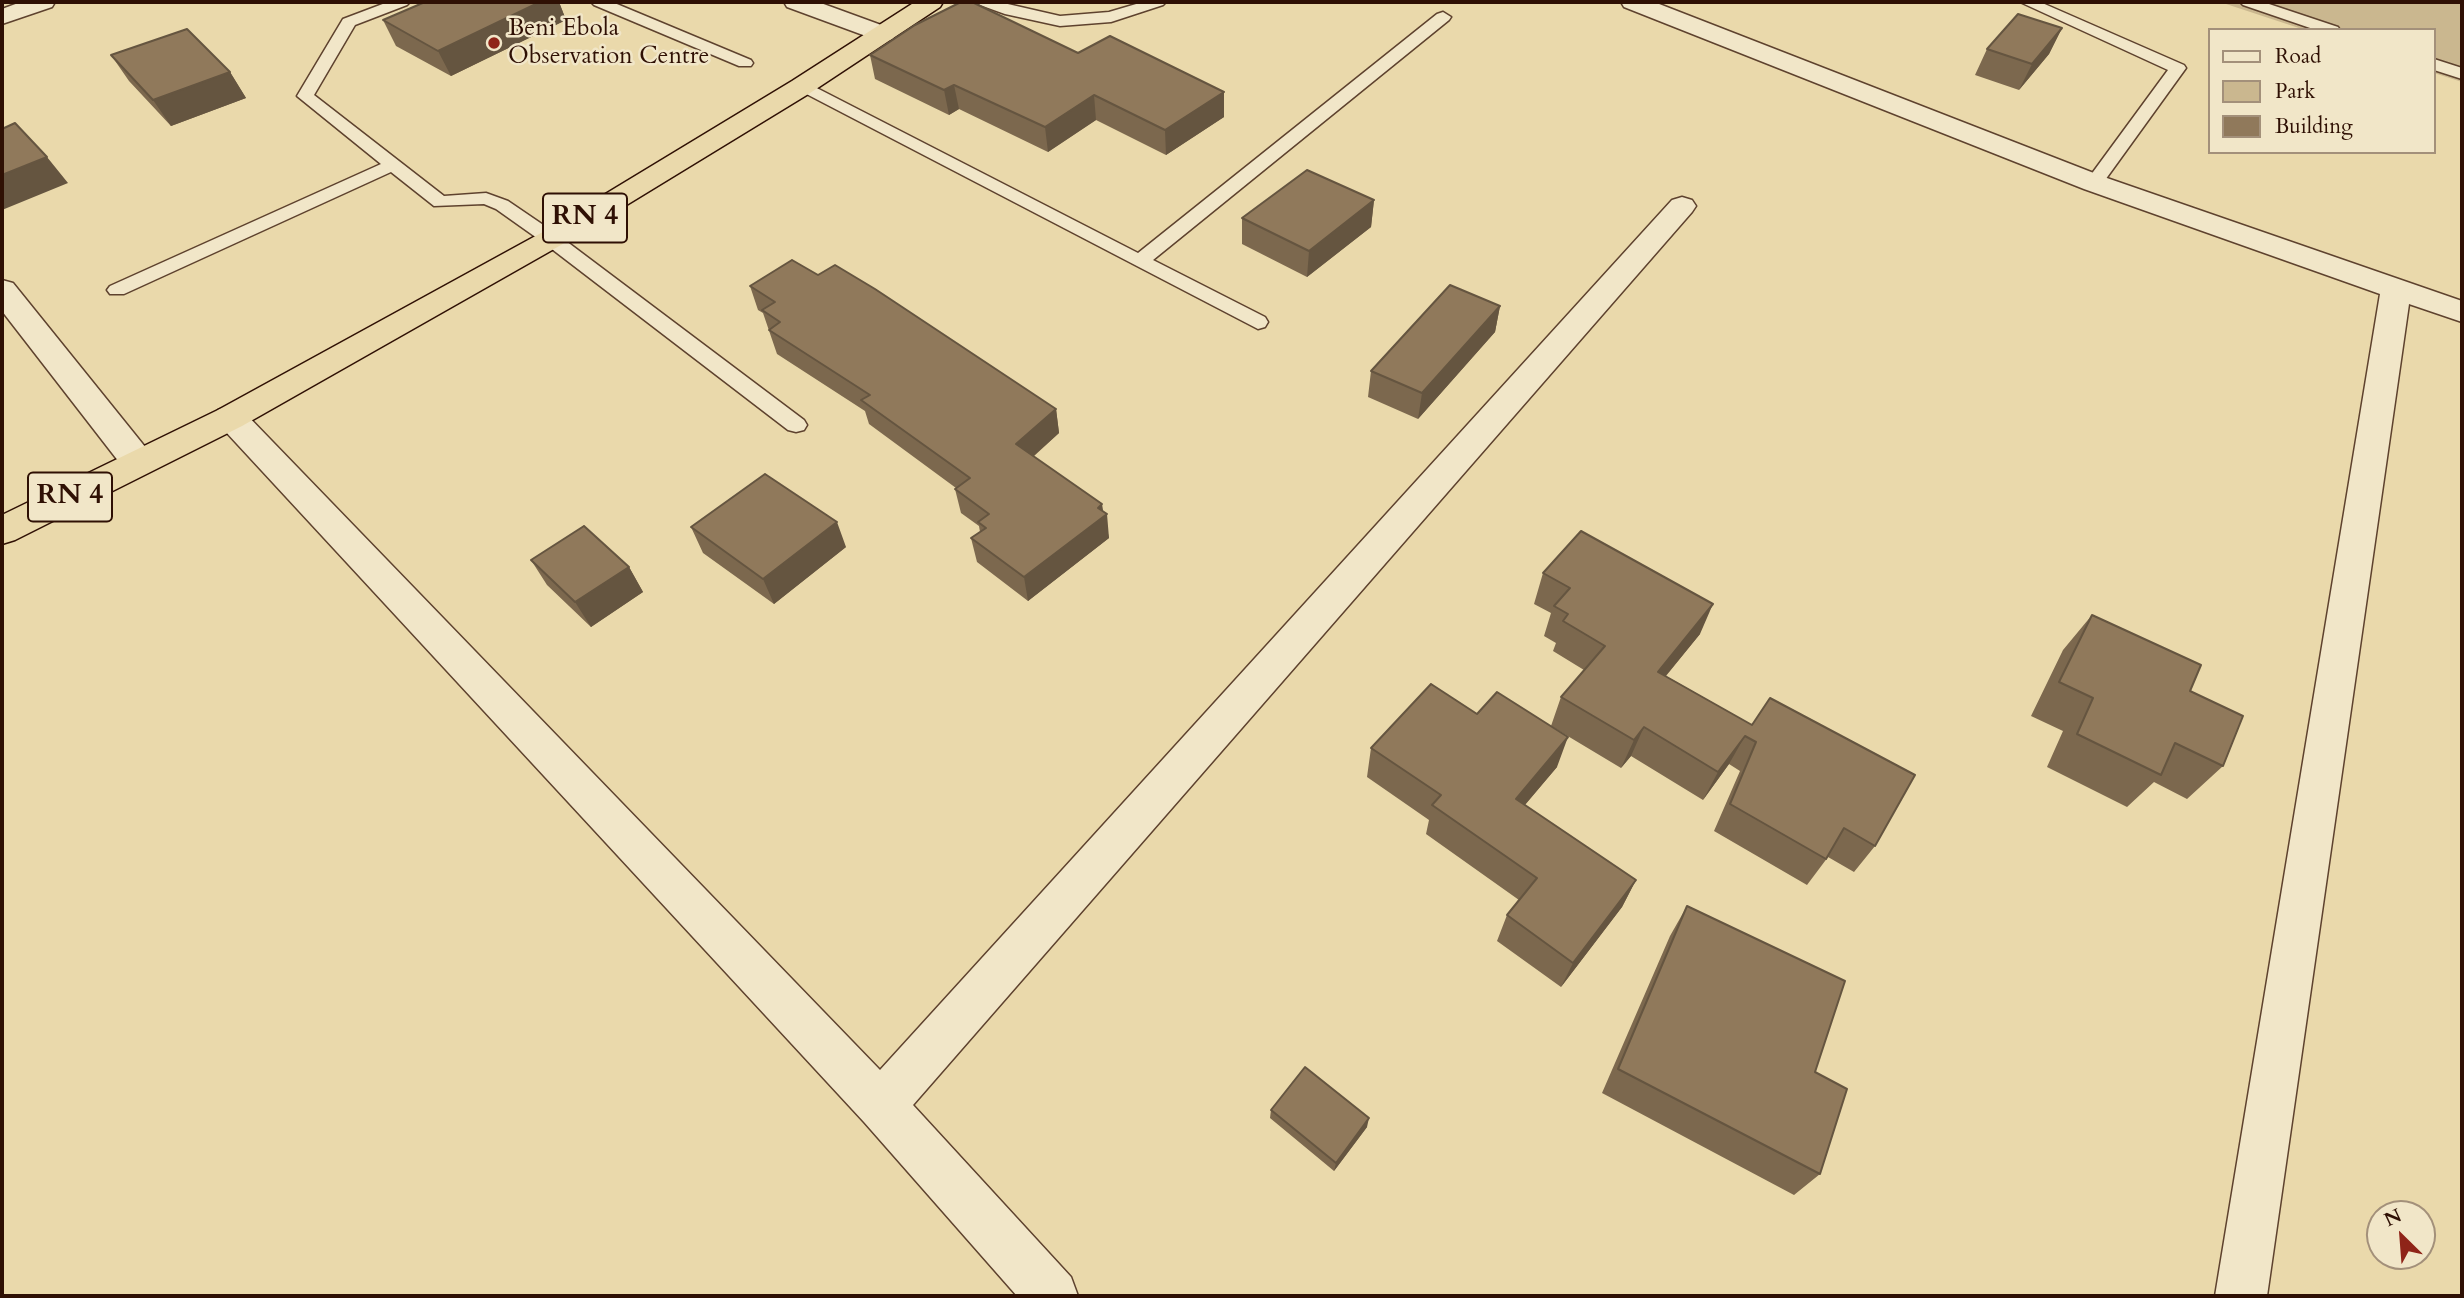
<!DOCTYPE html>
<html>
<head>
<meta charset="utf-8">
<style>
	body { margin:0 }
	#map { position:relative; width:2464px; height:1298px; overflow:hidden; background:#ead9ab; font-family:Cardo,serif }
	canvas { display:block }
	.frame { position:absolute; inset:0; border:4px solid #2f1004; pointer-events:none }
	.legend { position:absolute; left:2208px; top:28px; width:228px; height:126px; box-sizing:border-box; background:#f1e6c8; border:2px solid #a3907a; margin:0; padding:9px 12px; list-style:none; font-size:21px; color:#2f1004 }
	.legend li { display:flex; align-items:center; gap:14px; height:35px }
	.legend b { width:35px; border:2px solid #a3907a }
	.north { position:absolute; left:2366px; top:1200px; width:70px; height:70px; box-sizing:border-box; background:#f1e6c8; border:2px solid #a3907a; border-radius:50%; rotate:335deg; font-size:19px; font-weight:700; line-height:28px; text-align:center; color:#2f1004 }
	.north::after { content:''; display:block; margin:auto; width:24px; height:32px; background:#8f2418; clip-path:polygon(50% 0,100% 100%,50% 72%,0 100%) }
</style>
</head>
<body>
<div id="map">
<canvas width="2464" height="1298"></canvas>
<div class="frame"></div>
<ul class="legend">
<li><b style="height:9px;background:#f1e6c8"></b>Road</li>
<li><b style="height:19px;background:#cab78f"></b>Park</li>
<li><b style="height:19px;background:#90795b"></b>Building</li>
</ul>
<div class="north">N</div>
</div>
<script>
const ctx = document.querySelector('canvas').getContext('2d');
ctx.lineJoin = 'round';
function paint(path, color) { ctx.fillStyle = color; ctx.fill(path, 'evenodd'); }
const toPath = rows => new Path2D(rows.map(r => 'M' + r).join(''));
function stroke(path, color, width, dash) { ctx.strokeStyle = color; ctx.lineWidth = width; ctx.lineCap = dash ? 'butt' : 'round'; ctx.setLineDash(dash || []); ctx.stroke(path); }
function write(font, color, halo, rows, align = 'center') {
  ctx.font = font + ' Cardo,serif'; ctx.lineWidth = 5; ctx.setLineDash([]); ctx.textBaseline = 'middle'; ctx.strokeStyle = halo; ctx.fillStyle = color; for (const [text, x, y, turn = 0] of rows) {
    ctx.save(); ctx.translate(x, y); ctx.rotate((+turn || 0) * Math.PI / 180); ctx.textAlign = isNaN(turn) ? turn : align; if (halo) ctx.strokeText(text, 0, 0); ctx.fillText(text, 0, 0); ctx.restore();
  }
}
paint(toPath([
	[2220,2,2462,2,2462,82,2434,73,2434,30,2305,30]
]), '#cab78f');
const service = toPath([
	[388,2,410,2,407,5,355,25,314,95,444,196,486,193,508,201,558,235,804,420,807,425,804,430,796,432,788,430,544,243,496,209,484,204,434,206,391,172,124,294,110,294,107,290,110,286,381,164,297,96,343,19,388,2],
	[591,2,612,2,751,60,753,63,751,66,739,66,594,5,591,2],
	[977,2,999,2,1060,16,1109,12,1143,2,1166,2,1163,5,1111,22,1060,26,1005,14,980,5,977,2],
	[2020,2,2040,2,2184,65,2186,68,2100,187,2094,188,2085,183,2168,70,2020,2],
	[2240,2,2263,2,2338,27,2340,30,2316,30,2243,5,2240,2],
	[1443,12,1451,17,1449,20,1153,260,1265,317,1268,322,1265,327,1258,329,793,87,795,83,807,83,1138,253,1437,14,1443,12],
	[2434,59,2462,68,2462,79,2434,70,2434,59]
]);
const minor = toPath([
	[21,2,55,2,52,7,2,24,2,9,21,2],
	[784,2,818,2,892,29,896,34,892,39,883,42,874,39,787,7,784,2],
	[1621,2,1654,2,2104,177,2462,301,2462,322,2409,304,2267,1296,2215,1296,2380,294,2084,189,1624,7,1621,2],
	[1682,197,1692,200,1696,206,1692,212,913,1105,1071,1277,1078,1296,1017,1296,864,1122,213,418,218,410,230,406,242,410,880,1070,1672,200,1682,197],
	[2,280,13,283,150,453,155,462,150,471,138,474,126,471,2,311,2,280]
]);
const trunk = toPath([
	[915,2,943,2,940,7,810,93,561,245,242,426,15,540,2,544,2,515,218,410,541,233,792,81,915,2]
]);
stroke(service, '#5e422e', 3);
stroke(minor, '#5e422e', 3);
stroke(trunk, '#2f1004', 3);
paint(service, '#f1e6c8');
paint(minor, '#f1e6c8');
paint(trunk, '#ead9ab');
paint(toPath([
	[425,2,559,2,566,20,451,76,396,46,383,20],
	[2062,28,2049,54,2019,90,1975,75,1987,49],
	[1078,53,1224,92,1224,117,1166,155,1096,120,1048,152,959,109,949,115,875,79,870,55],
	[111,55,230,72,246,98,171,126,129,81],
	[1374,200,1371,227,1307,277,1242,244,1242,218],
	[818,275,1056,409,1059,433,1033,457,1103,512,1109,538,1028,601,977,562,971,538,980,532,979,526,961,513,955,489,956,488,869,424,865,411,777,354,763,313,758,310,750,286],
	[1500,306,1495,332,1418,419,1368,397,1371,371],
	[691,527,846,547,774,604,703,553],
	[531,560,629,567,643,592,591,627,547,585],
	[1543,573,1700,634,1666,676,1752,725,1875,846,1854,872,1828,857,1807,885,1714,831,1740,771,1729,764,1703,800,1631,756,1621,768,1551,726,1561,697,1584,670,1553,651,1556,643,1544,636,1551,613,1534,604],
	[2092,615,2190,691,2223,766,2187,799,2154,782,2127,807,2047,767,2063,731,2031,716,2063,650],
	[1371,748,1557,767,1525,805,1636,880,1622,907,1561,987,1497,941,1507,915,1519,900,1426,834,1429,820,1367,777],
	[1687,906,1815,1072,1820,1174,1794,1195,1602,1093,1670,936],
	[1271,1110,1367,1127,1334,1171,1270,1118]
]), '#7c684e');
paint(toPath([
	[540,2,559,2,566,20,451,76,438,51],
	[2062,28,2049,54,2019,90,2032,64],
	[230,72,246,98,171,126,153,100],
	[954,85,959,109,949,115,944,90],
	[1224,92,1224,117,1166,155,1165,130],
	[1094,95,1096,120,1048,152,1045,127],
	[47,157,68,183,2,210,2,175],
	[1374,200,1371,227,1307,277,1309,251],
	[1500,306,1495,332,1418,419,1422,393],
	[1056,409,1059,433,1020,468,1016,444],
	[1102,504,1104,516,1107,514,1109,538,1028,601,1024,577],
	[837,522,846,547,774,604,763,579],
	[629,567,643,592,591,627,575,602],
	[1713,604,1700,634,1645,701,1658,672],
	[1644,727,1631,756,1621,768,1634,740],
	[1745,736,1729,764,1703,800,1718,772],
	[1568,737,1557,767,1506,827,1516,799],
	[1636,880,1622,907,1561,987,1573,963],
	[1369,1118,1367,1127,1334,1171,1336,1163]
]), '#655540');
const building = toPath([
	[425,2,540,2,438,51,383,20,425,2],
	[961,2,972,2,1078,53,1110,36,1224,92,1165,130,1094,95,1045,127,954,85,944,90,870,55,915,25,961,2],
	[2018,14,2062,28,2032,64,1987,49,2018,14],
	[187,29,230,72,153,100,111,55,187,29],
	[15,123,47,157,2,175,2,129,15,123],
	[1307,170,1374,200,1309,251,1242,218,1307,170],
	[792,260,818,275,835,265,875,289,1056,409,1016,444,1102,504,1098,508,1107,514,1024,577,971,538,986,528,978,522,989,514,955,489,970,478,861,400,870,395,769,330,780,322,762,310,775,302,750,286,792,260],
	[1450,285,1500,306,1422,393,1371,371,1450,285],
	[765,474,837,522,763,579,691,527,765,474],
	[584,526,629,567,575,602,531,560,584,526],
	[1581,531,1713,604,1658,672,1752,725,1770,698,1915,775,1875,846,1844,828,1826,859,1730,804,1756,742,1745,736,1718,772,1644,727,1634,740,1561,697,1605,646,1563,621,1568,614,1554,606,1570,588,1543,573,1581,531],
	[2092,615,2201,665,2190,691,2243,716,2223,766,2175,743,2161,775,2077,734,2093,698,2059,682,2092,615],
	[1431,684,1477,714,1497,692,1568,737,1516,799,1636,880,1573,963,1507,915,1537,878,1432,805,1441,795,1371,748,1431,684],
	[1687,906,1845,981,1815,1072,1847,1089,1820,1174,1618,1069,1687,906],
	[1305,1067,1369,1118,1336,1163,1271,1110,1305,1067]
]);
paint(building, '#90795b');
stroke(building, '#655540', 2);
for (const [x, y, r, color] of [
	[494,43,7,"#8f2418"]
]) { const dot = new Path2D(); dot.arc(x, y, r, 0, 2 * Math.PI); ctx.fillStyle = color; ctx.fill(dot); stroke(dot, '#f1e6c8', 2.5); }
write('24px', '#2f1004', '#f1e6c8', [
	["Beni Ebola",508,29],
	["Observation Centre",508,57]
], 'left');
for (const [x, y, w] of [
	[585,218,84],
	[70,497,84]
]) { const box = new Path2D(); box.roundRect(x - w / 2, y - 24.5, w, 49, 5); ctx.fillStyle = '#f1e6c8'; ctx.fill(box); stroke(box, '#2f1004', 2); }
write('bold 28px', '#2f1004', null, [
	["RN 4",585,218],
	["RN 4",70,497]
]);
</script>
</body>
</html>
